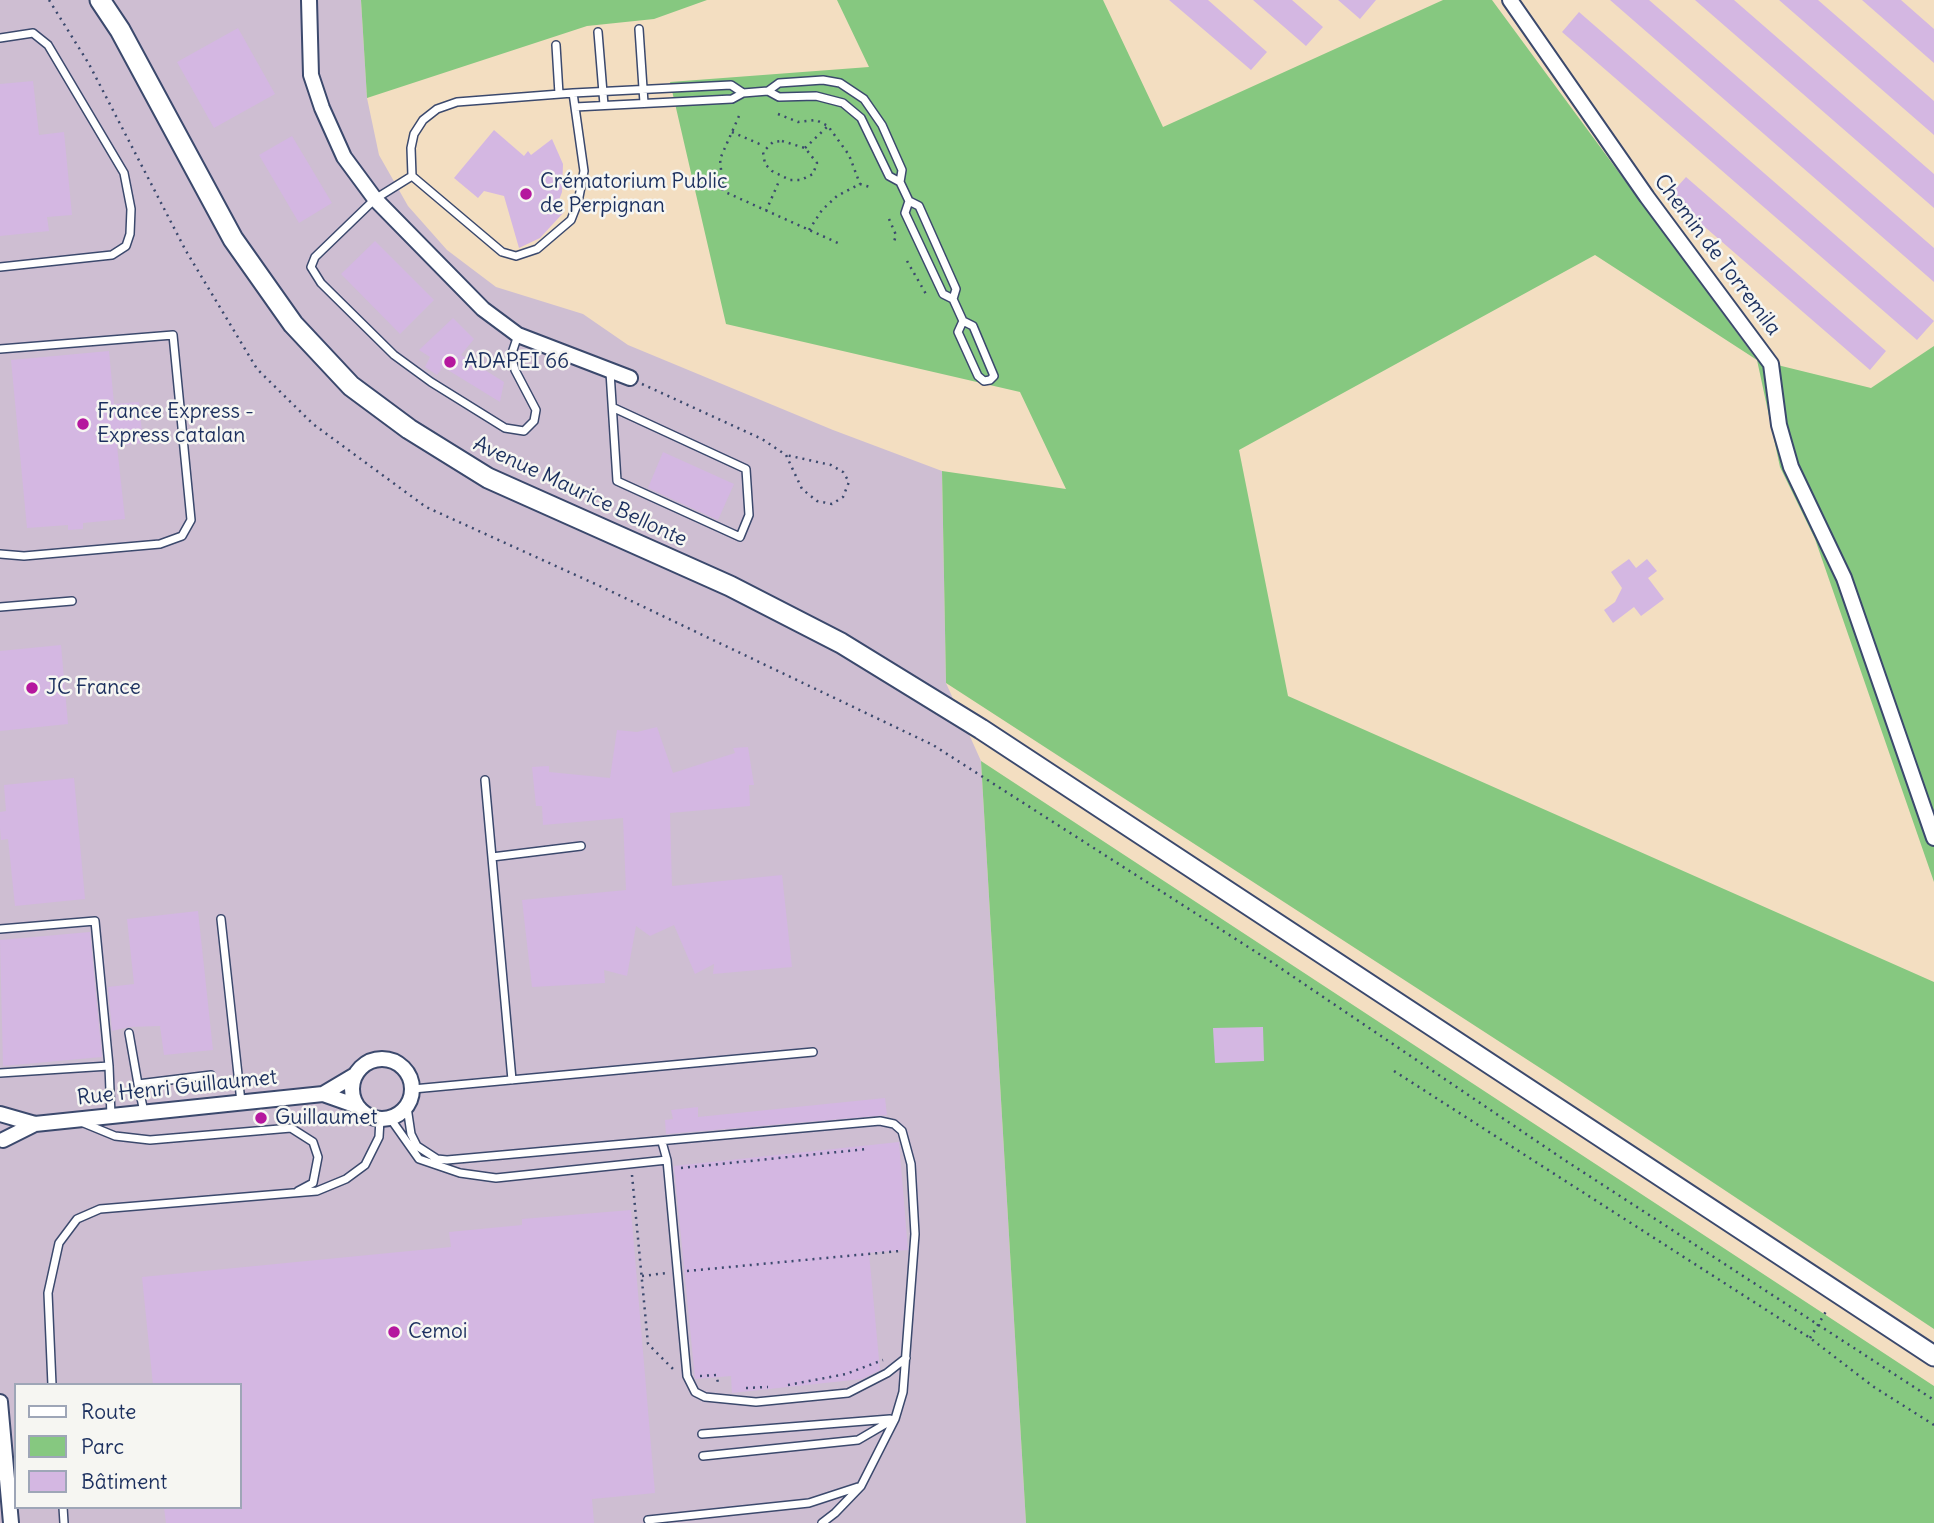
<!DOCTYPE html>
<html>
<head>
<meta charset="utf-8">
<style>
	body { margin:0 }
	#map { position:relative; width:1934px; height:1523px; overflow:hidden; background:#f3dec1; font-family:Delius,sans-serif }
	canvas { display:block }
	.legend { position:absolute; left:14px; top:1383px; width:228px; height:126px; box-sizing:border-box; background:#f6f6f2; border:2px solid #9ea6b7; margin:0; padding:9px 12px; list-style:none; font-size:21px; color:#1b2f5e }
	.legend li { display:flex; align-items:center; gap:14px; height:35px }
	.legend b { width:35px; border:2px solid #9ea6b7 }
</style>
</head>
<body>
<div id="map">
<canvas width="1934" height="1523"></canvas>
<ul class="legend">
<li><b style="height:9px;background:#fff"></b>Route</li>
<li><b style="height:19px;background:#86c880"></b>Parc</li>
<li><b style="height:19px;background:#d4b7e2"></b>Bâtiment</li>
</ul>
</div>
<script>
const ctx = document.querySelector('canvas').getContext('2d');
ctx.lineJoin = 'round';
function paint(path, color) { ctx.fillStyle = color; ctx.fill(path, 'evenodd'); }
const toPath = rows => new Path2D(rows.map(r => 'M' + r).join(''));
function stroke(path, color, width, dash) { ctx.strokeStyle = color; ctx.lineWidth = width; ctx.lineCap = dash ? 'butt' : 'round'; ctx.setLineDash(dash || []); ctx.stroke(path); }
function write(font, color, halo, rows, align = 'center') {
  ctx.font = font + ' Delius,sans-serif'; ctx.lineWidth = 5; ctx.setLineDash([]); ctx.textBaseline = 'middle'; ctx.strokeStyle = halo; ctx.fillStyle = color; for (const [text, x, y, turn = 0] of rows) {
    ctx.save(); ctx.translate(x, y); ctx.rotate((+turn || 0) * Math.PI / 180); ctx.textAlign = isNaN(turn) ? turn : align; if (halo) ctx.strokeText(text, 0, 0); ctx.fillText(text, 0, 0); ctx.restore();
  }
}
paint(toPath([
	[0,0,361,0,367,98,379,155,408,206,447,250,496,287,583,314,628,345,833,430,942,471,946,683,981,761,1026,1523,0,1523],
	[16,1385,240,1385,240,1507,16,1507]
]), '#cebed2');
paint(toPath([
	[361,0,707,0,654,19,587,26,367,98],
	[837,0,1103,0,1163,127,1443,0,1492,0,1757,360,1871,388,1934,346,1934,882,1815,539,1780,467,1757,360,1595,255,1239,450,1288,696,1934,982,1934,1329,1554,1077,946,683,942,471,1066,489,1020,392,726,324,670,82,869,67],
	[981,761,1934,1386,1934,1523,1026,1523]
]), '#86c880');
paint(toPath([
	[1169,0,1208,0,1267,52,1251,70],
	[1253,0,1292,0,1323,27,1306,46],
	[1338,0,1376,0,1360,19],
	[1610,0,1649,0,1934,248,1934,282],
	[1695,0,1734,0,1934,174,1934,208],
	[1779,0,1818,0,1934,101,1934,135],
	[1862,0,1901,0,1934,29,1934,63],
	[1579,12,1934,321,1917,340,1562,32],
	[238,28,275,94,214,128,177,62],
	[33,81,39,135,64,132,72,215,47,217,49,231,0,236,0,84],
	[494,130,524,156,528,151,531,155,552,139,563,164,562,192,556,208,564,212,540,238,519,248,504,196,484,191,478,198,454,178],
	[292,136,332,203,299,223,259,155],
	[1686,177,1886,351,1870,370,1669,196],
	[375,241,434,300,400,334,341,274],
	[453,318,474,339,461,355,504,382,500,402,443,367,437,375,425,367,430,357,419,350],
	[109,351,114,404,139,402,143,443,117,446,125,519,83,523,83,529,68,530,68,525,27,528,11,360],
	[663,452,734,484,718,520,648,488],
	[1629,559,1636,568,1647,559,1657,571,1648,578,1664,599,1641,616,1634,607,1613,623,1604,610,1615,602,1622,588,1611,572],
	[61,645,68,724,0,731,0,651],
	[657,727,673,773,735,753,733,748,748,747,754,785,749,785,750,806,670,813,672,886,782,875,792,967,713,974,714,964,695,974,674,925,650,936,636,926,627,976,604,970,605,983,532,987,522,900,626,890,623,818,543,825,542,806,536,806,532,767,549,766,549,772,610,778,617,730,637,732],
	[74,778,85,899,15,906,8,839,1,840,0,828,0,812,6,811,4,785],
	[198,911,213,1050,164,1055,160,1026,129,1027,112,1031,108,987,134,984,127,919],
	[90,932,102,1057,3,1066,0,940],
	[1263,1027,1264,1061,1215,1063,1213,1028],
	[885,1098,887,1115,666,1134,665,1120,673,1119,671,1110,698,1107,698,1117],
	[899,1142,908,1250,869,1253,880,1370,862,1379,732,1393,731,1376,695,1379,674,1166],
	[631,1210,655,1493,592,1499,594,1523,166,1523,164,1507,240,1507,240,1385,153,1385,142,1277,451,1247,449,1232,522,1225,522,1219]
]), '#d4b7e2');
const service = toPath([
	[639,29,644,103],
	[598,32,604,105],
	[0,38,33,33,48,45,124,173,131,209,130,234,126,246,112,255,0,267],
	[556,45,559,94],
	[573,93,731,85,743,93,732,99,575,107],
	[743,93,768,91,779,83,823,80,840,83,864,99,882,125,902,170,900,182,889,176,861,118,843,103,816,96,779,97,768,91],
	[412,176,411,148,414,134,423,120,437,109,457,102,573,93,584,171,578,202,571,220,537,249,516,256,502,252,412,176,375,199,315,257,311,267,321,283,394,355,431,382,505,428,524,431,534,421,536,410,515,370,511,356,518,335],
	[900,182,909,201],
	[953,299,943,294,905,213,909,201,919,206,956,289,953,299,963,321,973,326,994,376,990,380,984,381,978,376,958,332,963,321],
	[0,349,173,335,191,520,182,536,160,544,24,556,0,554],
	[610,372,617,481,740,537,749,515,746,469,614,408],
	[0,607,72,601],
	[485,780,512,1080],
	[492,857,581,846],
	[221,919,241,1102],
	[0,929,95,921,109,1066,0,1073],
	[129,1033,138,1084,211,1075],
	[109,1066,111,1116],
	[138,1084,144,1112],
	[413,1089,813,1052],
	[407,1107,411,1134,417,1146,437,1159,447,1160,880,1121,894,1124,902,1131,911,1164,915,1234,903,1392,895,1419,861,1486,835,1513,822,1523],
	[390,1118,419,1159,460,1173,496,1178,667,1160],
	[81,1122,115,1136,150,1140,291,1128,313,1142,318,1157,313,1183,298,1191],
	[662,1142,667,1160,687,1376,695,1392,705,1397,756,1402,848,1393,887,1373,906,1358],
	[52,1385,48,1293,59,1243,77,1219,100,1209,317,1191,346,1179,365,1165,379,1137,380,1119],
	[702,1434,890,1419],
	[703,1456,858,1440,894,1419],
	[63,1507,64,1523],
	[648,1520,809,1503,858,1487]
]);
const minor = toPath([
	[309,0,311,75,322,108,344,157,375,199,483,309,518,335,630,378],
	[1510,0,1647,197,1771,364,1779,425,1791,467,1844,578,1934,838],
	'352 1089a30 30 0 1 1 60 0a30 30 0 1 1-60 0Z',
	[323,1094,357,1106],
	[0,1114,35,1124,323,1094,355,1075],
	[3,1140,35,1124],
	[0,1402,11,1523]
]);
const secondary = toPath([
	[100,0,120,30,233,239,293,324,351,386,409,429,488,478,730,586,841,643,981,729,1934,1356]
]);
stroke(service, '#3b496d', 10);
stroke(minor, '#3b496d', 18);
stroke(secondary, '#3b496d', 23);
stroke(toPath([
	[49,0,89,64,186,251,257,369,313,424,426,507,602,587,933,745,1270,961,1566,1161,1934,1400],
	[778,114,798,122,816,120,828,126,849,155,860,184],
	[739,116,720,159,723,191,838,243],
	[732,132,764,146],
	[782,141,805,148,817,163,813,174,801,180,790,180,772,171,765,164,763,152,773,142,782,141],
	[805,148,828,126],
	[766,211,780,179],
	[889,219,896,235,894,242],
	[809,230,822,210,837,196,860,184,873,188],
	[907,261,926,294],
	[642,384,762,439,786,455,802,489,817,501,832,504,843,497,849,482,843,472,831,465,786,455],
	[1394,1071,1810,1338,1874,1387,1934,1425],
	[681,1168,867,1149],
	[632,1175,648,1344,674,1370],
	[687,1271,900,1251],
	[642,1276,667,1273],
	[1810,1338,1828,1308],
	[700,1376,716,1375,719,1386],
	[788,1385,846,1374,883,1360],
	[746,1388,768,1387]
]), '#3b496d', 2.5, [2, 5]);
stroke(service, '#fff', 7);
stroke(minor, '#fff', 14);
stroke(secondary, '#fff', 19);
for (const [x, y, r, color] of [
	[526,194,7,"#b5179e"],
	[450,362,7,"#b5179e"],
	[83,424,7,"#b5179e"],
	[32,688,7,"#b5179e"],
	[261,1118,7,"#b5179e"],
	[394,1332,7,"#b5179e"]
]) { const dot = new Path2D(); dot.arc(x, y, r, 0, 2 * Math.PI); ctx.fillStyle = color; ctx.fill(dot); stroke(dot, '#f6f6f2', 2.5); }
write('21px', '#1b2f5e', '#f6f6f2', [
	["Crématorium Public",540,182],
	["de Perpignan",540,206],
	["ADAPEI 66",464,362],
	["France Express -",97,412],
	["Express catalan",97,436],
	["JC France",46,688],
	["Guillaumet",275,1118],
	["Cemoi",408,1332]
], 'left');
write('21px', '#1b2f5e', '#f6f6f2', [
	["Chemin de Torremila",1717,255,53],
	["Avenue Maurice Bellonte",580,492,25],
	["Rue Henri Guillaumet",177,1088,-6]
]);
</script>
</body>
</html>
